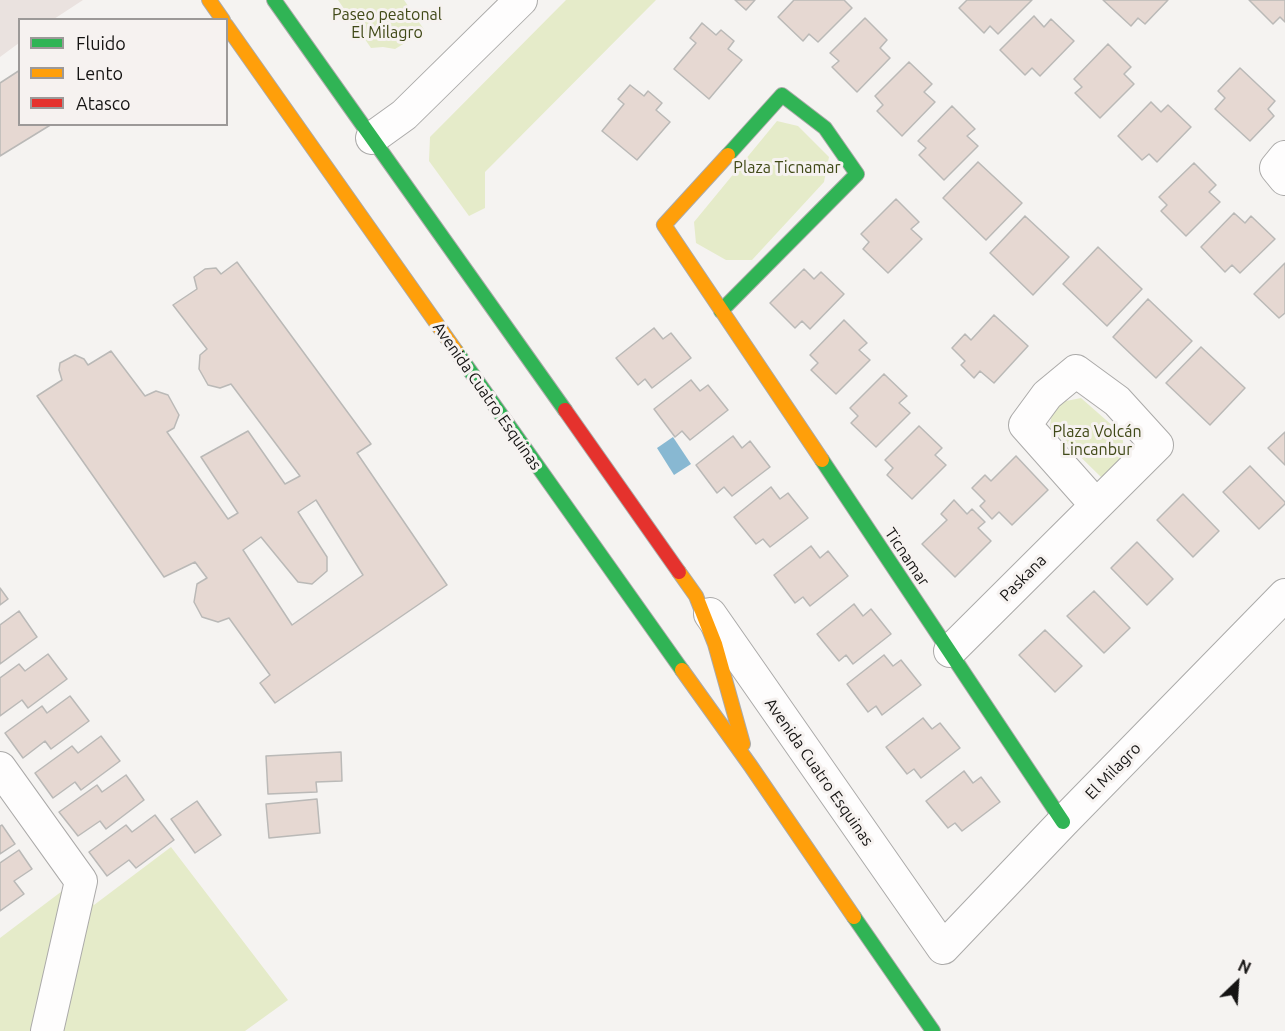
<!DOCTYPE html>
<html>
<head>
<meta charset="utf-8">
<style>
	body { margin:0 }
	#map { position:relative; width:1285px; height:1031px; overflow:hidden; background:#f5f3f1; font-family:Ubuntu,sans-serif }
	canvas { display:block }
	.legend { position:absolute; left:18px; top:18px; width:210px; height:108px; box-sizing:border-box; background:#f6f2f0; border:2px solid #9c9998; margin:0; padding:8px 10px; list-style:none; font-size:18px; color:#151413 }
	.legend li { display:flex; align-items:center; gap:12px; height:30px }
	.legend b { width:30px; border:2px solid #9c9998 }
	.north { position:absolute; left:1207px; top:953px; width:60px; height:60px; -webkit-text-stroke:4px #f6f2f0; paint-order:stroke; rotate:25deg; font-size:16px; font-weight:700; line-height:24px; text-align:center; color:#151413 }
	.north::after { content:''; display:block; margin:auto; width:21px; height:27px; background:#151413; clip-path:polygon(50% 0,100% 100%,50% 72%,0 100%) }
</style>
</head>
<body>
<div id="map">
<canvas width="1285" height="1031"></canvas>
<ul class="legend">
<li><b style="height:8px;background:#30b455"></b>Fluido</li>
<li><b style="height:8px;background:#ff9f0a"></b>Lento</li>
<li><b style="height:8px;background:#e5322d"></b>Atasco</li>
</ul>
<div class="north">N</div>
</div>
<script>
const ctx = document.querySelector('canvas').getContext('2d');
ctx.lineJoin = 'round';
function paint(path, color) { ctx.fillStyle = color; ctx.fill(path, 'evenodd'); }
const toPath = rows => new Path2D(rows.map(r => 'M' + r).join(''));
function stroke(path, color, width, dash) { ctx.strokeStyle = color; ctx.lineWidth = width; ctx.lineCap = dash ? 'butt' : 'round'; ctx.setLineDash(dash || []); ctx.stroke(path); }
function write(font, color, halo, rows, align = 'center') {
  ctx.font = font + ' Ubuntu,sans-serif'; ctx.lineWidth = 6; ctx.setLineDash([]); ctx.textBaseline = 'middle'; ctx.strokeStyle = halo; ctx.fillStyle = color; for (const [text, x, y, turn = 0] of rows) {
    ctx.save(); ctx.translate(x, y); ctx.rotate((+turn || 0) * Math.PI / 180); ctx.textAlign = isNaN(turn) ? turn : align; if (halo) ctx.strokeText(text, 0, 0); ctx.fillText(text, 0, 0); ctx.restore();
  }
}
paint(toPath([
	[0,0,83,0,54,19,20,20,19,43,0,57]
]), '#eae2df');
paint(toPath([
	[338,0,404,0,425,31,395,49,383,47,371,48],
	[566,0,656,0,485,172,485,208,469,216,429,161,430,137],
	[777,121,798,126,829,157,824,182,752,260,726,260,696,243,694,222],
	[1081,398,1122,434,1125,457,1115,473,1101,477,1050,427,1052,411,1061,402],
	[171,847,288,1000,245,1031,0,1031,0,938,74,882,94,905]
]), '#e5ebc9');
paint(toPath([
	[673,437,691,464,674,475,657,448]
]), '#88b8d2');
const building = toPath([
	[735,0,755,0,746,10,735,0],
	[794,0,844,0,852,8,818,42,809,34,803,41,778,17,794,0],
	[967,0,1032,0,998,34,990,26,984,33,959,8,967,0],
	[1103,0,1168,0,1145,24,1138,18,1131,26,1103,0],
	[1249,0,1285,0,1285,22,1280,17,1273,24,1249,0],
	[1034,16,1044,27,1051,19,1074,41,1040,76,1032,68,1025,75,1000,50,1034,16],
	[865,18,887,40,880,48,890,58,857,92,832,67,839,61,830,53,865,18],
	[702,23,716,35,721,30,734,41,728,49,742,60,709,99,674,69,696,43,690,38,702,23],
	[1108,44,1131,67,1124,74,1134,84,1100,118,1075,93,1082,87,1074,79,1108,44],
	[909,62,932,84,924,92,935,102,902,136,877,111,883,105,875,96,909,62],
	[1240,68,1275,101,1268,109,1274,116,1250,141,1215,109,1225,98,1218,91,1240,68],
	[20,70,20,124,52,124,0,156,0,83,20,70],
	[630,85,644,96,648,91,662,103,656,110,670,122,637,160,602,131,624,104,618,99,630,85],
	[1151,102,1161,112,1168,105,1191,127,1157,162,1149,154,1142,160,1118,136,1151,102],
	[952,106,975,129,967,136,978,146,944,180,919,155,926,148,918,141,952,106],
	[978,162,1022,203,986,240,943,198,978,162],
	[1194,163,1216,185,1209,192,1220,202,1186,236,1161,211,1167,205,1159,197,1194,163],
	[896,199,919,222,911,229,922,239,888,273,863,249,869,242,861,234,896,199],
	[1234,213,1245,223,1251,216,1275,239,1240,273,1232,265,1225,272,1201,247,1234,213],
	[1025,216,1069,257,1033,295,990,253,1025,216],
	[1098,247,1142,289,1107,326,1063,284,1098,247],
	[237,262,371,444,357,453,447,585,275,703,260,683,270,675,229,618,218,622,202,617,194,602,197,584,207,578,195,562,164,577,37,396,62,380,59,370,60,363,75,355,84,359,88,365,111,351,145,396,156,391,168,395,179,415,174,428,167,432,228,519,238,513,201,457,248,431,285,484,300,476,231,384,220,388,208,385,199,369,200,355,207,349,173,305,197,289,194,277,205,269,216,268,221,274,237,262],
	[316,500,363,575,292,625,243,550,261,537,298,582,312,584,327,571,327,557,298,512,316,500],
	[1285,263,1285,313,1279,318,1254,294,1285,263],
	[804,269,814,279,821,272,844,294,810,329,802,321,795,328,770,303,804,269],
	[1148,299,1192,341,1156,378,1113,337,1148,299],
	[994,315,1028,346,994,383,980,371,974,378,961,365,965,361,952,348,965,334,971,340,994,315],
	[844,320,867,343,859,350,870,360,836,394,811,370,818,363,810,355,844,320],
	[654,328,663,339,671,333,691,358,652,388,645,379,638,385,616,358,654,328],
	[1201,347,1245,388,1210,425,1166,383,1201,347],
	[884,374,907,396,899,403,910,413,876,447,851,423,858,416,850,408,884,374],
	[691,380,700,391,708,385,728,410,690,440,682,431,675,437,654,409,691,380],
	[919,426,942,448,935,455,946,465,912,499,887,475,893,468,885,460,919,426],
	[1285,432,1285,465,1268,448,1285,432],
	[733,436,742,448,750,441,770,467,732,496,724,487,717,493,696,465,733,436],
	[1016,456,1048,490,1012,525,999,512,992,519,980,506,985,501,972,488,985,475,991,481,1016,456],
	[1250,466,1285,502,1285,504,1259,529,1223,492,1250,466],
	[771,487,780,499,788,493,808,518,770,547,763,539,756,544,734,517,771,487],
	[1183,494,1219,531,1193,557,1157,520,1183,494],
	[954,500,967,514,972,509,985,522,978,528,991,541,955,577,922,544,947,520,941,514,954,500],
	[1137,542,1173,579,1147,605,1111,568,1137,542],
	[811,546,820,558,828,551,848,576,810,606,803,597,795,603,774,575,811,546],
	[0,588,8,599,0,605,0,588],
	[1094,591,1130,628,1104,653,1067,616,1094,591],
	[854,604,863,616,871,609,891,634,853,664,846,655,839,661,817,634,854,604],
	[19,611,37,637,0,664,0,625,19,611],
	[1045,630,1082,666,1055,692,1019,655,1045,630],
	[48,654,67,679,28,708,22,700,0,716,0,678,19,664,25,671,48,654],
	[884,655,893,666,901,660,921,685,882,715,876,706,868,712,847,684,884,655],
	[70,696,89,721,51,749,45,741,23,758,5,733,42,706,47,713,70,696],
	[923,718,932,729,940,723,960,748,921,778,914,769,907,774,886,747,923,718],
	[101,736,120,761,81,790,75,782,53,798,35,773,72,746,78,753,101,736],
	[341,752,342,781,316,782,317,792,268,794,266,756,341,752],
	[964,771,973,783,981,777,1000,802,962,831,955,823,948,828,926,801,964,771],
	[126,775,144,800,106,829,100,821,78,836,59,812,97,785,102,792,126,775],
	[317,799,320,833,269,838,266,804,317,799],
	[197,801,221,835,195,853,171,819,197,801],
	[155,815,174,840,136,868,129,860,107,876,89,852,126,825,132,832,155,815],
	[2,825,15,844,0,854,0,826,2,825],
	[19,850,32,869,14,881,24,894,0,911,0,863,19,850]
]);
paint(building, '#e6d8d2');
stroke(building, '#bab9b7', 1.5);
const street = toPath([
	[372,138,404,115,521,0],
	[1285,157,1276,168,1285,179],
	[710,614,943,948,1063,822,1285,595],
	[950,651,1157,445,1117,401,1076,371,1047,395,1025,425,1096,505],
	[0,768,81,881,47,1031]
]);
const fast = toPath([
	[274,0,565,410],
	[721,311,857,174,825,128,782,95,728,155],
	[456,351,682,670],
	[822,460,1063,822],
	[854,917,933,1031]
]);
const slow = toPath([
	[209,0,223,20],
	[226,25,456,351],
	[728,155,664,225,822,460],
	[679,572,696,596,715,644,743,744],
	[682,670,750,765,854,917]
]);
const jam = toPath([
	[565,410,679,572]
]);
stroke(street, '#abaaa9', 34);
stroke(fast, '#abaaa9', 16);
stroke(slow, '#abaaa9', 16);
stroke(jam, '#abaaa9', 16);
stroke(street, '#fefdfd', 32);
stroke(fast, '#30b455', 14);
stroke(slow, '#ff9f0a', 14);
stroke(jam, '#e5322d', 14);
write('16px', '#404917', '#f6f2f0', [
	["Paseo peatonal",387,15],
	["El Milagro",387,33],
	["Plaza Ticnamar",787,168],
	["Plaza Volcán",1097,432],
	["Lincanbur",1097,450]
]);
write('16px', '#151413', '#f6f2f0', [
	["Avenida Cuatro Esquinas",487,396,55],
	["Ticnamar",907,557,56],
	["Paskana",1023,578,-45],
	["El Milagro",1113,771,-46],
	["Avenida Cuatro Esquinas",819,772,55]
]);
</script>
</body>
</html>
